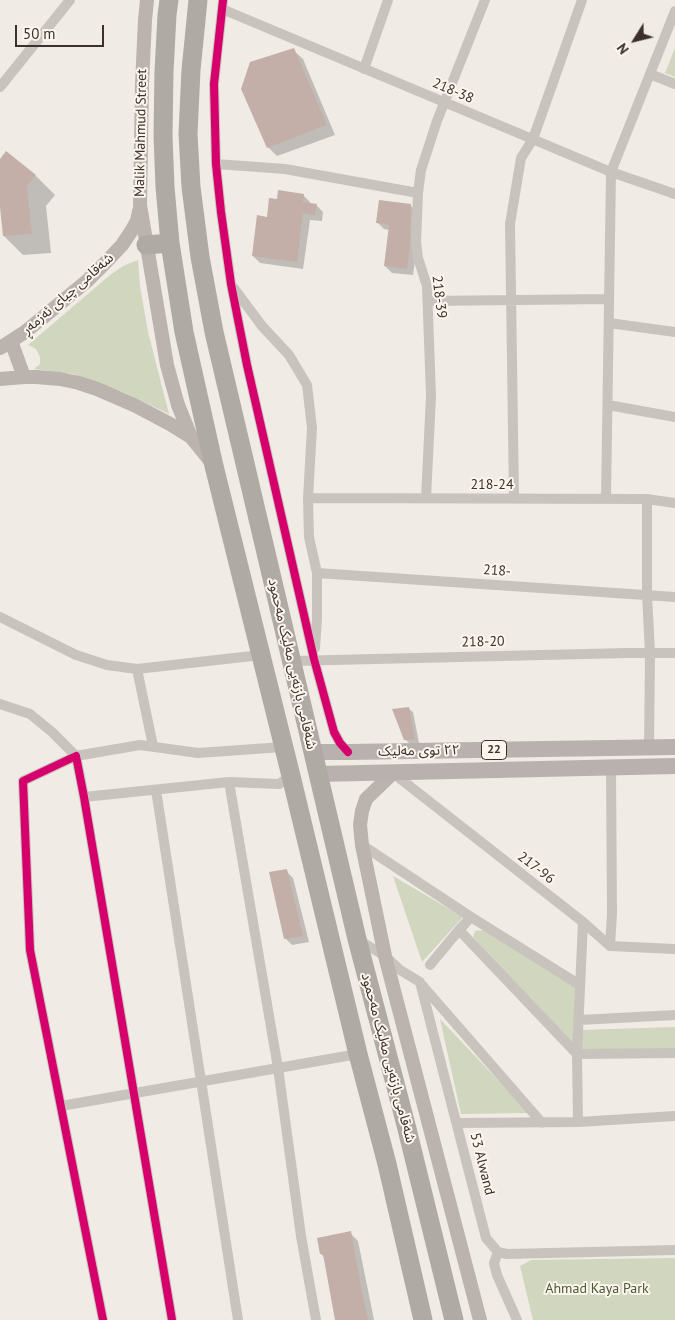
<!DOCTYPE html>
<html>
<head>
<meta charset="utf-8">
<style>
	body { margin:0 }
	#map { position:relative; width:675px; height:1320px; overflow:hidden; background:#f0ebe5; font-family:"PT Sans",sans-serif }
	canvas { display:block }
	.north { position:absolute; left:610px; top:15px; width:50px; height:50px; -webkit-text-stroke:4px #fbf5ee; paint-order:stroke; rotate:234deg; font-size:14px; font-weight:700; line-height:20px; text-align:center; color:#3b302b }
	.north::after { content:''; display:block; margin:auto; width:18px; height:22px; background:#3b302b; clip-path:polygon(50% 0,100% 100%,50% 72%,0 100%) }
	.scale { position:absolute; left:15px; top:25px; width:89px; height:22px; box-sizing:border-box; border:2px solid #3b302b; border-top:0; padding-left:6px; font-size:15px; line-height:18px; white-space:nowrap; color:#3b302b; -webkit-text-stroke:4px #fbf5ee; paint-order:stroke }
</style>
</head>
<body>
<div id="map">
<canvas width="675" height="1320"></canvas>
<div class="north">N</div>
<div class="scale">50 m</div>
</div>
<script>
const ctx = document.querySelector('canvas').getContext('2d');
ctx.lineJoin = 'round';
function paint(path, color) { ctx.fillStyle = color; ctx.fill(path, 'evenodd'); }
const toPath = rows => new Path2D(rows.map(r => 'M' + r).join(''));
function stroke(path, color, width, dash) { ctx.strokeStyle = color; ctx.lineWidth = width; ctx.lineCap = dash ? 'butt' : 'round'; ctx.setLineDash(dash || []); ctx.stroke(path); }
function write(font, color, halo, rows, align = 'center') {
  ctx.font = font + ' "PT Sans","Noto Sans Arabic",sans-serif'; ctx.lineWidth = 4; ctx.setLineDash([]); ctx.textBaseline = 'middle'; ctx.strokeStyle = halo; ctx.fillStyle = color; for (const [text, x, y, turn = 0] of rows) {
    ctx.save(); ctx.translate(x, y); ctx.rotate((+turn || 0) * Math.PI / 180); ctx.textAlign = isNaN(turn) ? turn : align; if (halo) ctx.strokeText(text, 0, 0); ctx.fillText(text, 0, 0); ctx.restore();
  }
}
paint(toPath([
	[675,48,675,77,665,73],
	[138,260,140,286,148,332,169,414,125,393,82,377,73,374,34,369,40,364,40,357,36,349,28,345,110,275,123,266],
	[393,876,463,917,422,962],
	[484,930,577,986,574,1046,479,944,473,937,475,931],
	[440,1019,529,1113,461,1114],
	[675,1027,675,1049,581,1053,580,1030],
	[675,1258,675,1320,533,1320,520,1266,531,1260]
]), '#d1d6bf');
paint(toPath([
	[293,50,303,59,335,135,277,156,268,147],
	[7,152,36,176,55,195,46,206,51,253,23,255,4,236,0,196,0,161],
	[303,195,310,202,310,204,316,205,323,212,322,221,310,220,303,269,260,263,253,256,268,218,278,200],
	[410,205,417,212,416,253,413,275,392,273,385,266,389,230,384,229,377,222],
	[408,708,413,712,419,743,410,744,405,739],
	[286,871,293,878,309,942,292,945,285,938],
	[350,1233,358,1241,374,1320,337,1320,324,1257,321,1254]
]), '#0003');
paint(toPath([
	[294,48,327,125,267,148,241,89,250,62],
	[6,151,36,175,27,186,32,234,3,236,0,207,0,159],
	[278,190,304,194,303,202,317,204,315,215,303,213,297,262,252,256,257,215,267,217,269,198,277,199],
	[379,200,411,204,410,246,407,269,384,266,389,225,376,223],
	[409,707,415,739,404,740,392,709],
	[287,869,303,936,284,939,269,872],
	[351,1231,361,1287,368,1320,335,1320,323,1254,320,1254,317,1238]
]), '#c3afa7');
stroke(toPath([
	[223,0,214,84,216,164,221,212,231,284,247,365,314,659,334,732,340,743,348,752],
	[222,9,611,172,675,194],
	[364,69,388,0],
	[650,74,675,84],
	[0,87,70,0],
	[216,164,285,169,418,193],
	[233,287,262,326,289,355,307,385,312,428,308,498,309,537,317,573,317,619,315,648],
	[428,301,609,299],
	[609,323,675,332],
	[608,405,675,417],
	[308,498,647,499,675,503],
	[426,498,431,396,427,286,418,258,416,242,418,193,421,170,437,121,485,0],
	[514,499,510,224,521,158,533,139,582,0],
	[606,499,611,172,675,11],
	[647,499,647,595,650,653,649,748],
	[317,573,675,597],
	[0,617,76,655,107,665,137,669,261,655],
	[291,661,627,653,675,653],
	[137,669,153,746],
	[0,704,30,714,52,732,76,756,140,745,198,753,283,747],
	[393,773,583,922,610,946,675,949],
	[229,782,278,1068,301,1236,316,1320],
	[156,790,238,1320],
	[84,797,229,782,279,784,291,776],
	[362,845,471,917,580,985],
	[471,917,459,930,577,1054,675,1053],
	[357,939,385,956,400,970,420,982,486,1238,498,1252,507,1254,675,1250],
	[610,946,612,913,611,768],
	[430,965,459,930],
	[422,985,542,1123],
	[579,1020,675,1015],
	[61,1106,358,1054],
	[578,1122,577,1054,583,922],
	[457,1123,578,1122,675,1116],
	[498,1252,494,1263,497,1275,517,1320],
	[103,1320,30,950,23,781,76,756,84,797,172,1320]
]), '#c9c3be', 10);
stroke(toPath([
	[147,0,145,20,142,84,140,205,167,365,178,405,191,437,212,463],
	[11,341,24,377],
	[0,348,25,332,47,314,87,281,106,262,122,245,132,230,137,221,139,211],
	[0,379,24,377,36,377,60,379,79,383,97,389,134,405,170,424,191,437],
	[393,773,366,799,362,811,360,825,362,845,385,956,480,1320]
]), '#bab3ae', 14);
stroke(toPath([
	[313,752,348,752,675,747],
	[318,774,675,766]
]), '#b8b1ad', 16);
stroke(toPath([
	[169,0,167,15,164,72,163,136,165,187,170,243,184,332,214,466,291,776,358,1054,387,1164,423,1320],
	[198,0,191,70,188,134,191,187,200,257,214,332,357,939,406,1125,454,1320],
	[146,245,170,243]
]), '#afaaa4', 19);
stroke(toPath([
	[223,0,214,84,216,164,221,212,231,284,247,365,314,659,334,732,340,743,348,752],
	[103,1320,30,950,23,781,76,756,84,797,172,1320]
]), '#d6006c', 8);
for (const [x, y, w] of [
	[494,750,25]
]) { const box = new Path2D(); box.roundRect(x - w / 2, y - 9.5, w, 19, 4); ctx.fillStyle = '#fbf5ee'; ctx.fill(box); stroke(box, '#3b302b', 1); }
write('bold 12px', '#3b302b', null, [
	["22",494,750]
]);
write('14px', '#3b302b', '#fbf5ee', [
	["218-38",453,91,23],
	["Malik Mahmud Street",141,133,-89],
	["شەقامی چیای ئەزمەڕ",68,294,-41],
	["218-39",439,297,83],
	["218-24",492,485],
	["218-",497,571,4],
	["218-20",483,642,-1],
	["شەقامی بازنەیی مەلیک مەحمود",292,664,77],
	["٢٢ توی مەلیک",419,751,-1],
	["217-96",536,868,38],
	["شەقامی بازنەیی مەلیک مەحمود",388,1058,75],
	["53 Alwand",482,1164,76]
]);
write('14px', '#4a5a2e', '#fbf5ee', [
	["Ahmad Kaya Park",597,1289]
]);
</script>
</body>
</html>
